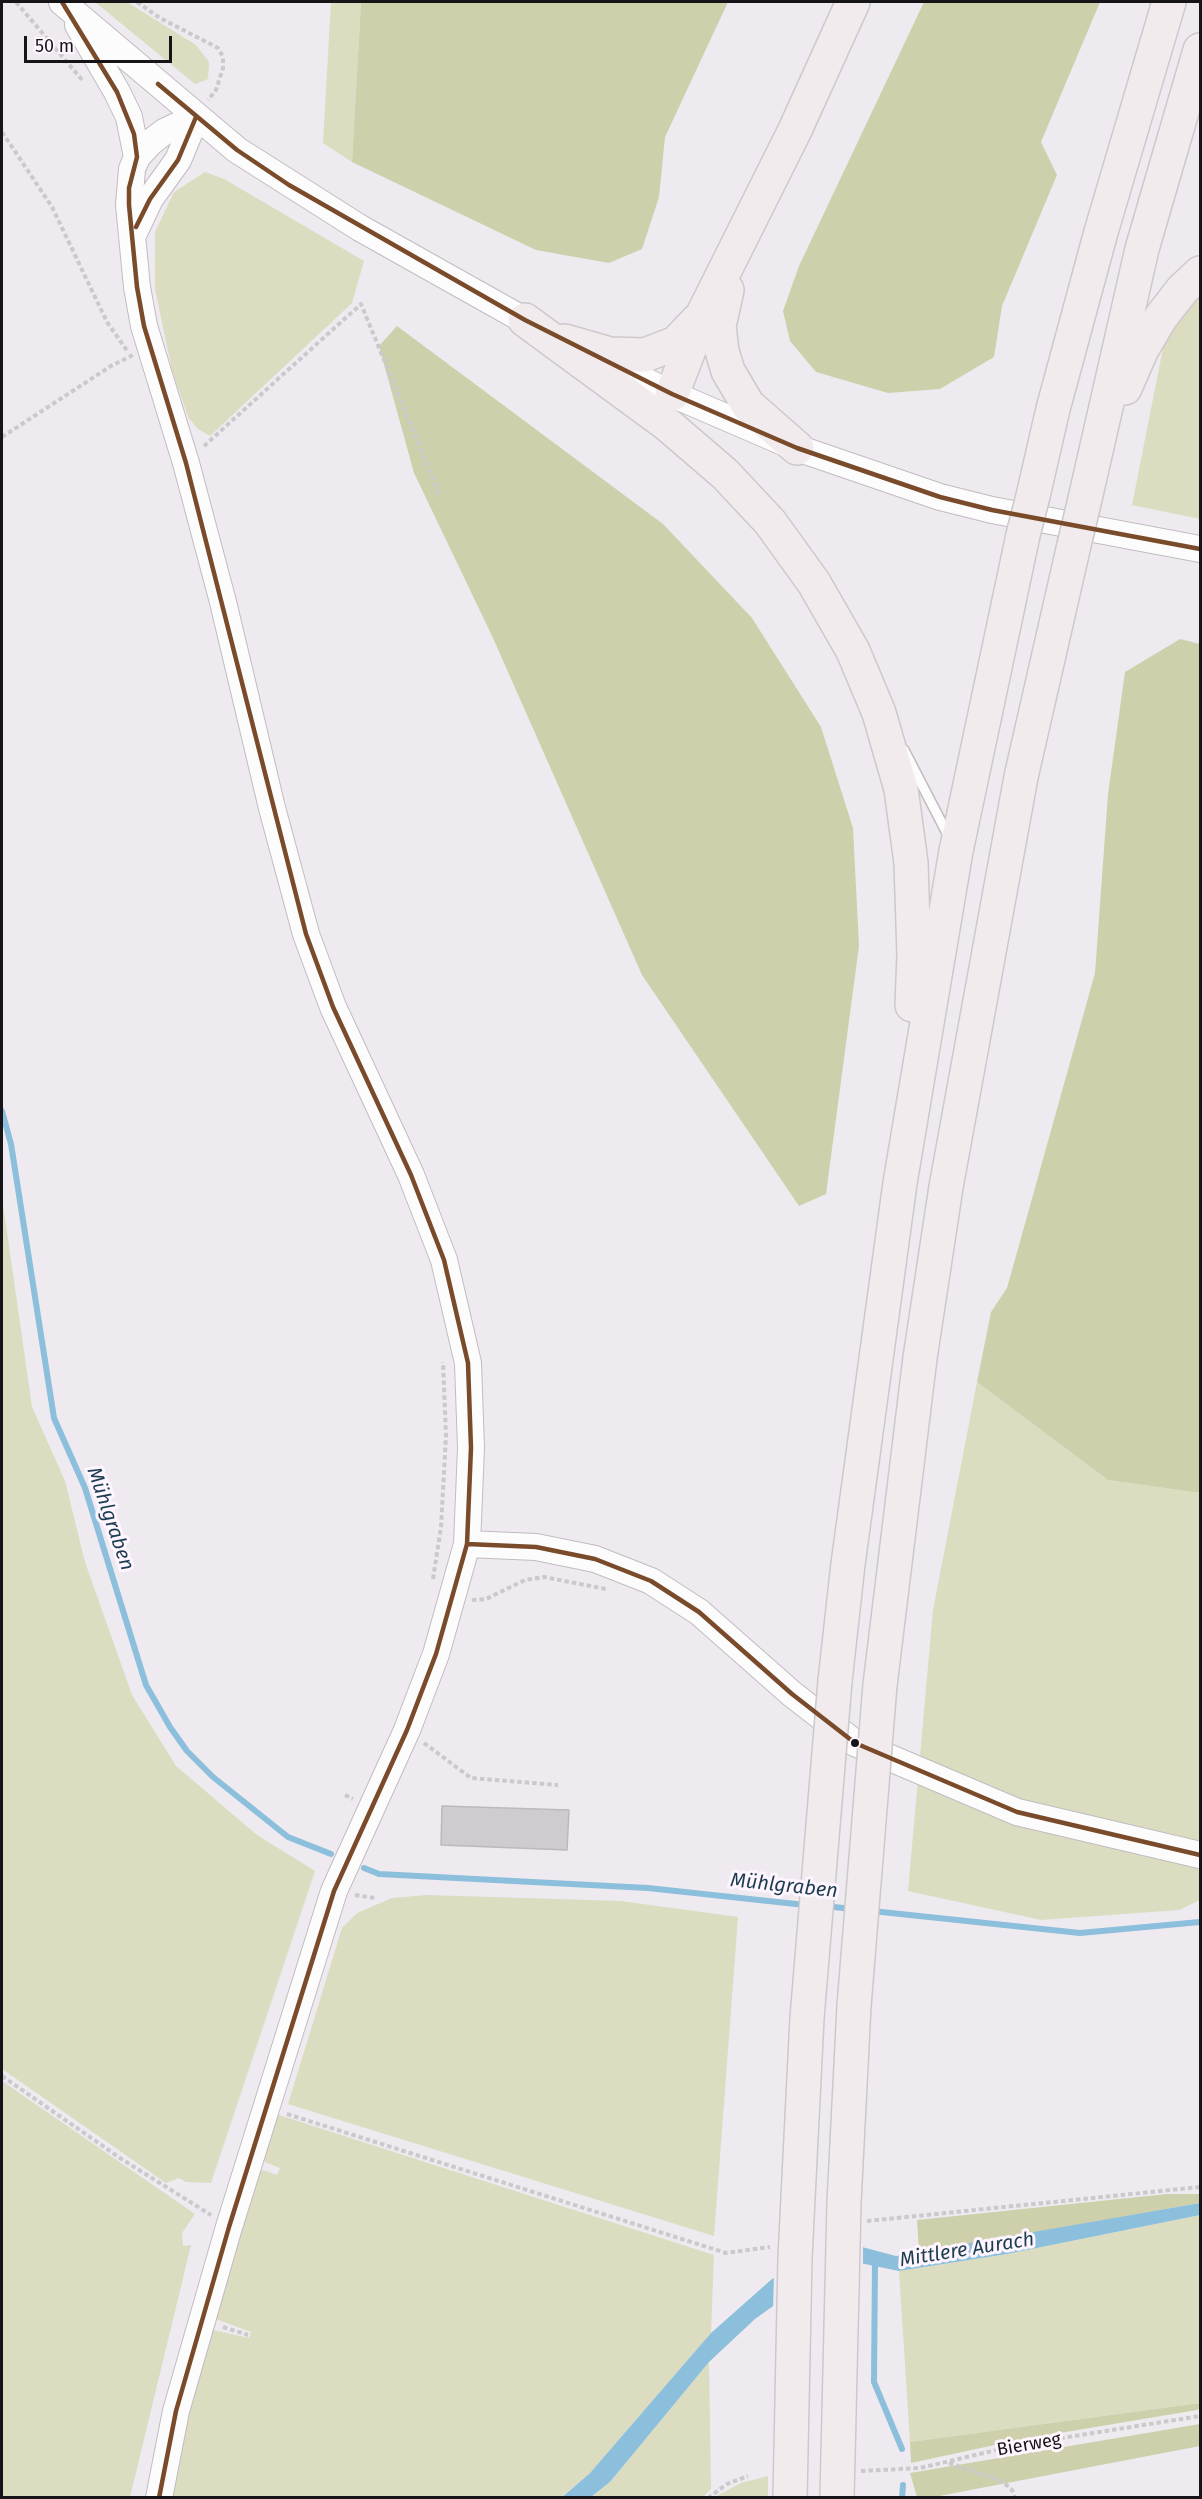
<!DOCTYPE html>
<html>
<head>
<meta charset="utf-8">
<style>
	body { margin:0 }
	#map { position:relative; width:1202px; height:2499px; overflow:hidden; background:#efeaef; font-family:"Fira Sans",sans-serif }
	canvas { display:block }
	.frame { position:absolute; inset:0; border:3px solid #171417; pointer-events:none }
	.scale { position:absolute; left:24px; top:36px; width:148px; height:27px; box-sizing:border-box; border:3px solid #171417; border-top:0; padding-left:8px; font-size:18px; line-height:21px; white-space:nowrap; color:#171417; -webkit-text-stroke:4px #fff5ff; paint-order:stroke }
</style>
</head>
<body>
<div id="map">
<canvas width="1202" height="2499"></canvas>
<div class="frame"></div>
<div class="scale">50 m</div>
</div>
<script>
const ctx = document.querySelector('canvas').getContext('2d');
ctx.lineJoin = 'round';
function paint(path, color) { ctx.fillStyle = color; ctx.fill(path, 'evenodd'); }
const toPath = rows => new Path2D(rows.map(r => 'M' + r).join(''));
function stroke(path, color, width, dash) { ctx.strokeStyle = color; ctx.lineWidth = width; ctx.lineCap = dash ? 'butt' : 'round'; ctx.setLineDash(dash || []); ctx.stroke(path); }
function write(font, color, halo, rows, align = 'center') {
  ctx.font = font + ' "Fira Sans",sans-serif'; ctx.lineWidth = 6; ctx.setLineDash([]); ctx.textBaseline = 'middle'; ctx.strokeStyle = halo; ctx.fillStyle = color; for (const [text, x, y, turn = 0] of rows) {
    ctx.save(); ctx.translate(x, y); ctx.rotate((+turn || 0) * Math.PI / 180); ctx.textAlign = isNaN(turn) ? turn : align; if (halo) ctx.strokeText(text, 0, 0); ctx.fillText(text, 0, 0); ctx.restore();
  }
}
paint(toPath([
	[95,2,127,2,196,45,209,62,208,79,195,84],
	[331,2,361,2,352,162,323,143],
	[205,172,224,179,364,261,352,303,210,436,198,429,188,417,172,370,155,289,155,232,174,192],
	[1200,289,1200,519,1132,505,1167,328],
	[2,1197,32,1407,65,1481,85,1562,132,1695,176,1766,257,1835,315,1871,211,2183,186,2182,179,2178,166,2183,2,2069],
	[977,1382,1108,1480,1200,1493,1200,1900,1179,1910,1041,1920,908,1891,933,1610],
	[427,1895,621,1901,738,1917,714,2236,288,2104,342,1928,357,1913,392,1898],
	[2,2081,195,2214,182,2233,183,2246,191,2245,130,2497,2,2497],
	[279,2115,714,2255,711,2333,590,2473,561,2497,168,2498,206,2335,213,2330,249,2338,251,2332,216,2319,213,2308,255,2174,263,2170,277,2175,280,2168,265,2162,260,2153,273,2117],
	[1200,2215,1200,2403,910,2442,899,2271,1007,2254],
	[709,2362,711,2489,703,2497,591,2498,610,2482],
	[768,2476,768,2497,715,2497,741,2483]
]), '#dbdcc0');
paint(toPath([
	[361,2,728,2,665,137,659,197,642,249,609,263,536,250,352,162],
	[924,2,1100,2,1041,142,1057,175,1002,306,994,357,940,389,888,393,816,372,790,341,783,311,799,266],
	[397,326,663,524,752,618,821,727,853,828,859,946,826,1194,799,1206,642,975,493,638,414,473,379,346],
	[1180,639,1200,644,1200,1493,1108,1480,977,1382,991,1312,1007,1288,1095,973,1108,794,1125,672],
	[1167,2194,1200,2194,1200,2203,919,2253,917,2220],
	[1200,2403,1200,2408,1197,2410,1018,2440,911,2463,910,2442],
	[1200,2424,1200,2446,934,2497,917,2497,910,2473]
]), '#ced0ab');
paint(toPath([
	[1200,2203,1200,2215,1007,2254,937,2265,899,2271,860,2263,801,2286,755,2319,709,2362,610,2482,591,2497,561,2498,590,2473,711,2333,772,2279,862,2247,896,2256]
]), '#8cbfdc');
paint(toPath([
	[863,2244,863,2266,803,2289,773,2310,774,2275,827,2254]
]), '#efeaef');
stroke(toPath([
	[2,1111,11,1144,54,1418,85,1488,146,1685,170,1727,187,1751,213,1777,288,1837,331,1854],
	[364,1868,379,1874,648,1888,805,1905],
	[824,1906,853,1909],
	[872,1911,1080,1933,1200,1922],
	[875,2260,874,2382,902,2449],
	[902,2498,903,2485]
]), '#8cbfdc', 6);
const building = toPath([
	[442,1806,569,1810,567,1850,441,1845,442,1806]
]);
paint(building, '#cfccd1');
stroke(building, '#bcb9bd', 1.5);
const lane = toPath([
	[904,750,950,839]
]);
const secondary = toPath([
	[62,2,237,150,360,228,540,329],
	[78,25,117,92,129,117,137,157],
	[133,235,150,199,178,160,196,117],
	[594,356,672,394,797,448,940,497,992,510,1200,549],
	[467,1544,536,1547,595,1559,651,1581,699,1612,792,1694,855,1743,1017,1812,1200,1855],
	[159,2498,176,2411,229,2227,334,1891,407,1730,436,1654,467,1544,471,1448,468,1363,444,1260,411,1175,333,1007,306,934,272,808,223,602,186,463,144,326,137,287,129,205,132,169,137,157,151,142,164,132,196,117]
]);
const highway = toPath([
	[727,290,719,326,722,351,728,371,748,405,797,448],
	[525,320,668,425,725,474,770,522,814,583,853,651,879,713,901,789,911,863,914,955,912,1005],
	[565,341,610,354,645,355,676,343,698,320],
	[1125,388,1142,349,1161,317,1182,290,1200,273],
	[672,394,703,314,795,130,853,2],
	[1033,496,1053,409,1101,232,1169,2],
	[1085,499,1142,249,1200,50],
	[835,1681,848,1564,900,1183,956,851,1023,535],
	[880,1685,920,1358,946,1187,1021,777,1074,545]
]);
stroke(lane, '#c0bcc0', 12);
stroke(secondary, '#c0bcc0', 28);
stroke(highway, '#cbc9cb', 36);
stroke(toPath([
	[16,2,83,81],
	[137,2,160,18,218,48,223,57,223,68,216,90,208,100],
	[2,132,52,207,107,322,128,352],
	[2,437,111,366,133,355],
	[204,446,361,304,440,496],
	[433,1579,441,1527,446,1436,443,1362],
	[472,1600,486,1599,525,1580,544,1577,606,1589],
	[424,1743,471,1778,558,1785],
	[345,1795,353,1799],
	[355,1895,375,1898],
	[2,2076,120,2158,211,2215],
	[287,2114,726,2253,770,2247],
	[867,2221,1200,2187],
	[223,2327,248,2335],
	[949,2463,1002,2481,1012,2490,1015,2498],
	[861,2471,920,2468,1018,2445,1200,2416],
	[708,2498,727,2484,748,2476]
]), '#cbc9cb', 4, [4.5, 3]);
stroke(lane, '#fdfcfd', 9);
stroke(secondary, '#fdfcfd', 26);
stroke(highway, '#f2ebee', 33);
const highwayBridge = toPath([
	[1023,535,1033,496],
	[1074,545,1085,499],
	[790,2498,795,2258,807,2018,835,1681],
	[837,2498,844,2203,854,2006,880,1685]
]);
stroke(highwayBridge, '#cbc9cb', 36, []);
stroke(highwayBridge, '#f2ebee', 33);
stroke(toPath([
	[62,2,117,92,134,134,137,157,129,188,129,205,137,287,144,326,186,463,306,934,333,1007,411,1175,444,1260,468,1363,471,1448,467,1544,436,1654,407,1730,334,1891,229,2227,176,2411,159,2498],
	[158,84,237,150,289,185,525,320,672,394,797,448,940,497,992,510,1200,549],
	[136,227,150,199,178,160,196,117],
	[467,1544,536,1547,595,1559,651,1581,699,1612,792,1694,855,1743,1017,1812,1200,1855]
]), '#7a4b2a', 4.5);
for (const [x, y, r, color] of [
	[855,1743,5,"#171417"]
]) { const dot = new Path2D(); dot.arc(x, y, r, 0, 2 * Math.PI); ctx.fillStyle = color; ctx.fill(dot); stroke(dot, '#fff5ff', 2); }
write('18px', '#171417', '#fff5ff', [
	["Bierweg",1029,2445,-10]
]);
write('italic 20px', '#1c3d4f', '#fff5ff', [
	["Mühlgraben",110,1519,71],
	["Mühlgraben",784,1886,6],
	["Mittlere Aurach",967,2250,-9]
]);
</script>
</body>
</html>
